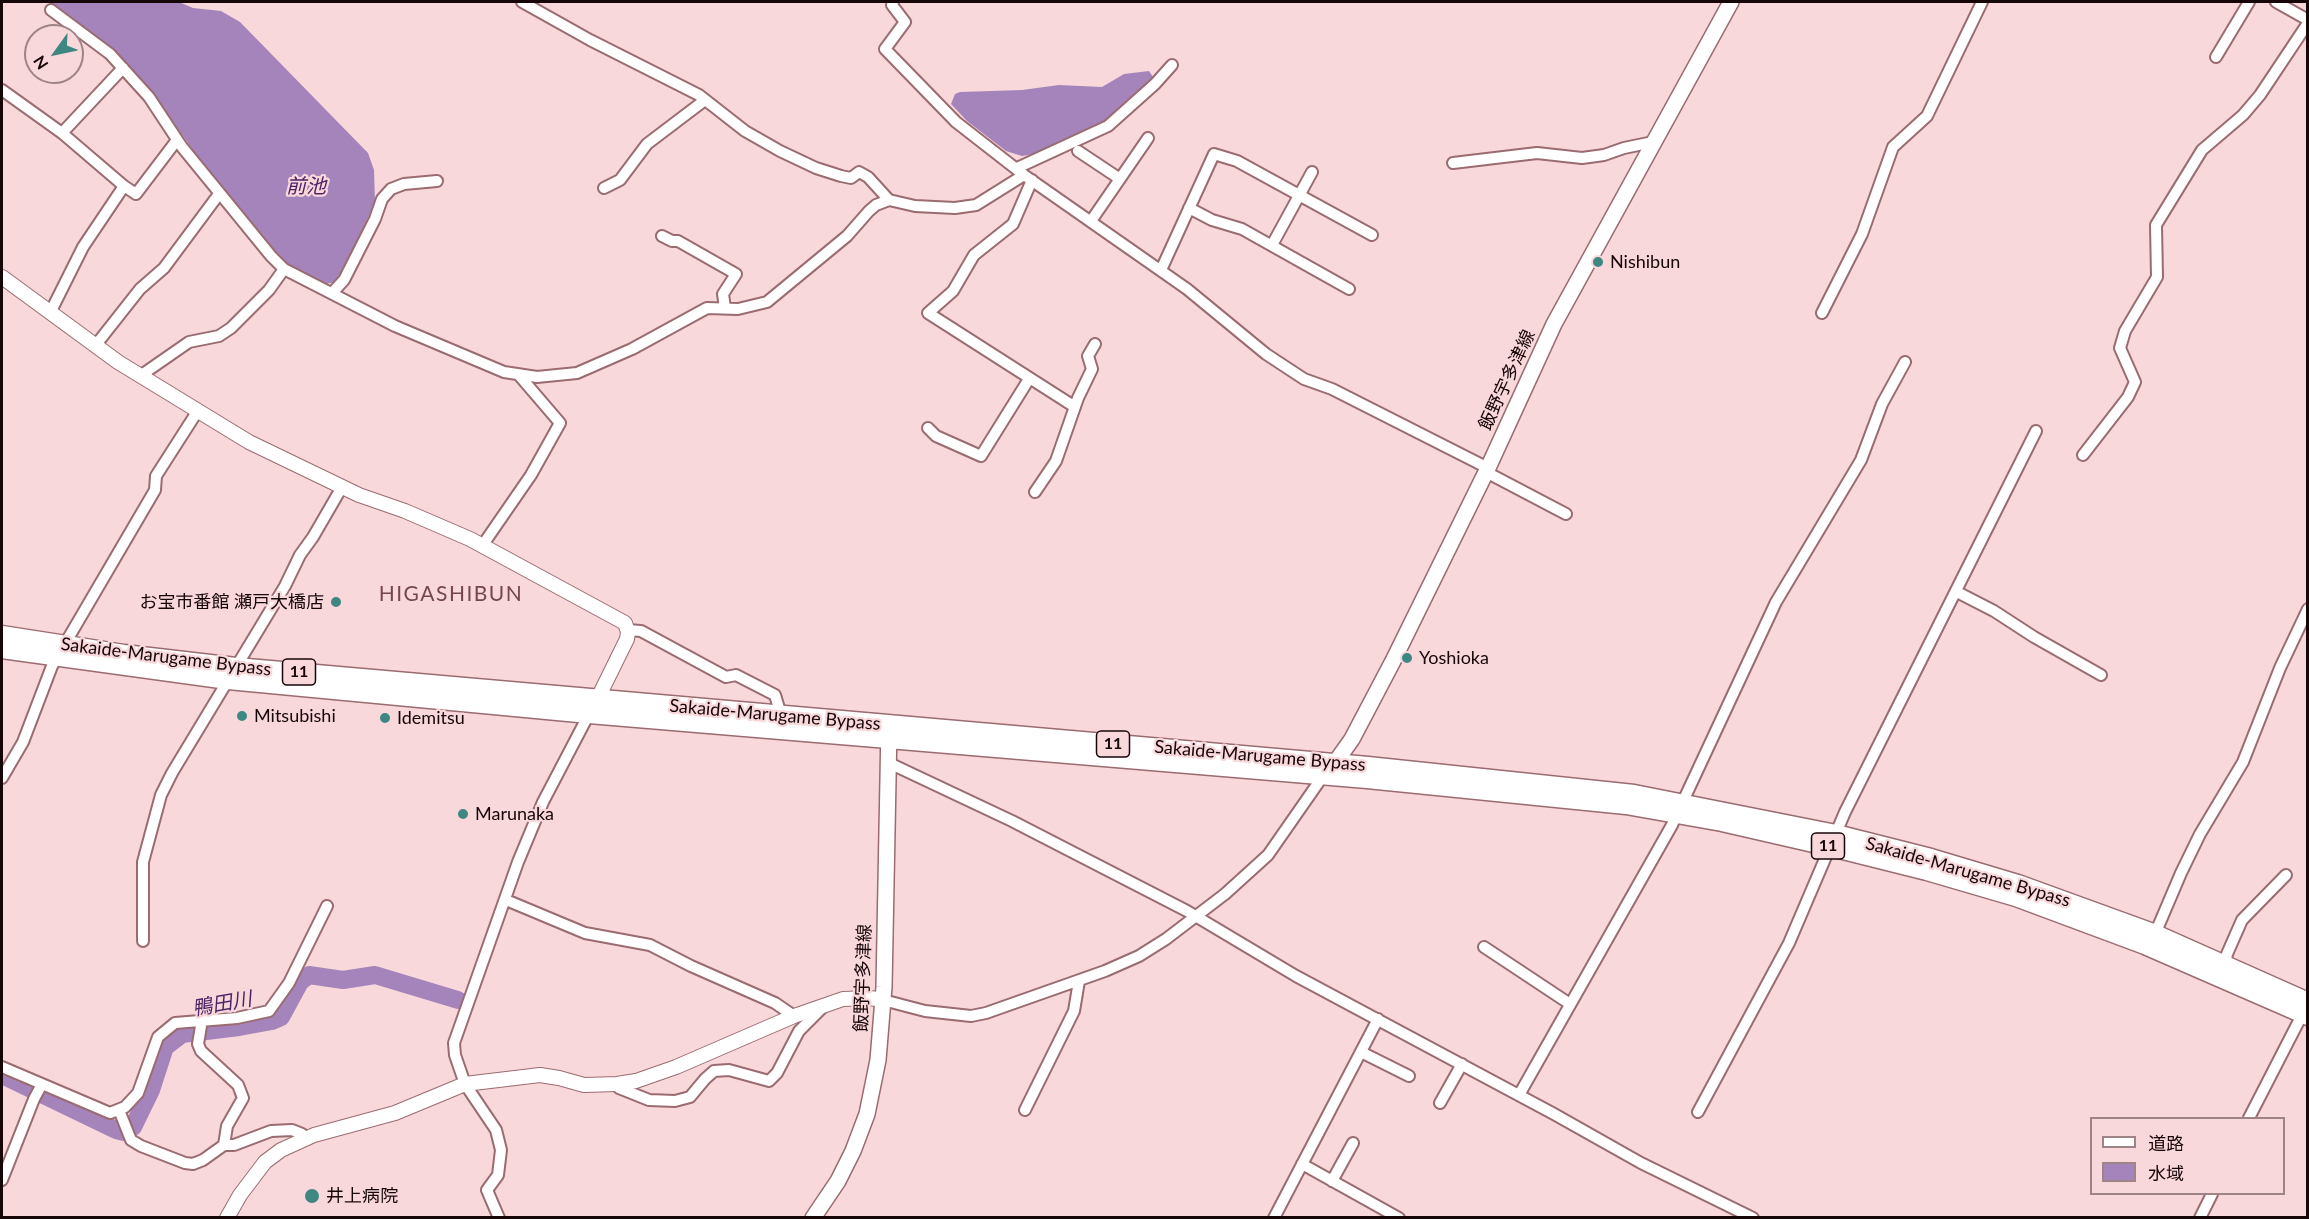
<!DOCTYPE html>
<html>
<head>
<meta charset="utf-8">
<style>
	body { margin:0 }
	#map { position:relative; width:2309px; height:1219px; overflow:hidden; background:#f9d8db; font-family:Lato,"Noto Sans JP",sans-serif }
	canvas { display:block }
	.frame { position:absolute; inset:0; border:3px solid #160608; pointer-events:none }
	.legend { position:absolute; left:2090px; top:1117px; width:195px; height:78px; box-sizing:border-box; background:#f9d8db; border:2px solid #9e8487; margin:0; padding:8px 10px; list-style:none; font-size:18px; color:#160608 }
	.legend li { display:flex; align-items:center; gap:12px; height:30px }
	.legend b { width:30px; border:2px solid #9e8487 }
	.north { position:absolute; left:24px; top:24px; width:60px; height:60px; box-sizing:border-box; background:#f9d8db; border:2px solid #9e8487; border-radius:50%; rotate:237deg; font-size:16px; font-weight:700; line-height:24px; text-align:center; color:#160608 }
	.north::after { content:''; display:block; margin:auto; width:21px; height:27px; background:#3f8783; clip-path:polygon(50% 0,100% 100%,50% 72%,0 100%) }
</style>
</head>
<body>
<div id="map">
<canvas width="2309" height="1219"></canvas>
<div class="frame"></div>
<ul class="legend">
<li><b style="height:8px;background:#fff"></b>道路</li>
<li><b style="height:16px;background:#a484ba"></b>水域</li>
</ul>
<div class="north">N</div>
</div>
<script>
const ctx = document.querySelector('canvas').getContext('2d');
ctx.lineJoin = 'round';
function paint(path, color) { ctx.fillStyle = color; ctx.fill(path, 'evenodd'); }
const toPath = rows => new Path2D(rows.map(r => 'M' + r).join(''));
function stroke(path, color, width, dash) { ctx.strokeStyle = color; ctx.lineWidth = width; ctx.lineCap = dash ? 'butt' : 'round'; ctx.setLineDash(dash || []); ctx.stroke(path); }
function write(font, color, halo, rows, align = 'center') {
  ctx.font = font + ' Lato,"Noto Sans JP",sans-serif'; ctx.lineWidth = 4.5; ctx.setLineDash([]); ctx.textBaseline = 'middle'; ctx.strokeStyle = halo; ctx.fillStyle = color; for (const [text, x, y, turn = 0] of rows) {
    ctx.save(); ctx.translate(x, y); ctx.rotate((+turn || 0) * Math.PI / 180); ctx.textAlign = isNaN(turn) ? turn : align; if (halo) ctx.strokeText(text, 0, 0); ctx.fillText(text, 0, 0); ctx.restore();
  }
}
paint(toPath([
	[53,2,179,2,193,8,221,11,240,22,368,153,374,170,375,202,340,279,336,282,326,284,291,268,271,249,202,163,149,88,115,51,52,4],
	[1149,71,1153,77,1145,87,1104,121,1085,132,1035,154,1022,156,1006,151,967,121,951,104,955,94,960,92,1022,90,1059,85,1102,87,1124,74]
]), '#a484ba');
stroke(toPath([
	[2,1075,116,1130,124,1132,133,1127,151,1090,165,1047,182,1034,239,1027,272,1021,281,1017,300,982,309,975,343,980,375,975,458,1000]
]), '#a484ba', 18);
const minor = toPath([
	[522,2,590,40,699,95,745,131,780,151,816,168,841,176,851,178,859,172,868,177,889,200],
	[893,2,892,5,905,22,885,49,956,122,1024,175,1187,289,1266,354,1304,379,1332,389,1488,468],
	[2276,2,2308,20],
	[51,10,110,54,149,97,182,147,271,256,284,269],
	[2216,57,2249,2],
	[2,90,62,133,124,186,83,247,50,313],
	[62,133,123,68],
	[1078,151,1120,179],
	[1453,163,1537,153,1582,158,1604,155,1624,148,1653,142],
	[1017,168,1108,126,1155,84,1172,65],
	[1032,180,1013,224,974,255,953,291,928,313,1075,407],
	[124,186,136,194,177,140],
	[604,188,620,180,647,144,705,100],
	[1189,208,1212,220,1242,229,1349,289],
	[1091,221,1148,138],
	[662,236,672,241,678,241,736,274,723,294,725,308],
	[1272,245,1312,172],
	[1161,270,1214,154,1237,161,1372,235],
	[332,293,344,280,375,219,382,199,391,189,404,184,437,181],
	[1822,313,1862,234,1893,147,1927,116,1982,2],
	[95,346,140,289,164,268,219,194],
	[140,376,189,342,219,336,231,328,269,290,284,269,395,326,504,372,537,377,577,373,632,349,707,308,738,309,767,302,847,236,869,211,876,205,889,200,915,206,955,208,976,205,1024,175],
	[928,428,936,436,981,456,1029,379],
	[2083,455,2128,397,2135,382,2120,348,2125,331,2157,277,2156,225,2202,150,2243,115,2260,95,2308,23],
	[1486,472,1566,514],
	[1035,492,1056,461,1078,398,1092,369,1088,356,1095,344],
	[482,546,531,475,560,423,518,374],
	[1957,592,1994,611,2034,637,2101,675],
	[627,630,641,631,726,677,736,675,775,695,781,715],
	[889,763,1012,821,1187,911,1296,976,1554,1114,1641,1163,1753,1218],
	[2,778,23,742,52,666,155,490,156,476,197,412],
	[506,900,585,933,650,945,691,966,775,1003,794,1016],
	[2150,937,2158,927,2181,873,2200,834,2243,762,2280,668,2308,609],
	[143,941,143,862,161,795,172,773,285,586,300,555,313,537,342,487],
	[1484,947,1570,1004],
	[2225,964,2227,954,2242,920,2286,875],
	[883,1000,925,1011,971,1016,986,1013,1105,971,1139,956,1166,939,1225,894,1268,855,1323,776],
	[202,1020,198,1044,201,1051,238,1085,243,1098,227,1126,224,1145],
	[1361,1052,1409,1076],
	[2,1067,110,1113,125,1107,138,1093,158,1037,175,1023,237,1018,269,1011,289,983,327,906],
	[617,1084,619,1088,649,1100,675,1101,690,1097,705,1079,714,1071,729,1070,769,1081,777,1073,799,1031,824,1006],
	[1519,1095,1672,825,1776,602,1861,460,1882,404,1905,362],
	[1440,1103,1462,1064],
	[119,1110,131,1140,141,1146,185,1163,193,1164,203,1160,224,1145,234,1145,271,1131,292,1130,302,1134,306,1138],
	[1025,1110,1074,1011,1079,981],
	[1698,1112,1789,943,1845,812,2036,431],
	[2249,1118,2305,1009],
	[1302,1164,1399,1218],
	[2,1180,34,1099,42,1084],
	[1332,1181,1353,1143],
	[499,1218,487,1190,498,1175,501,1150,496,1130,465,1084,455,1055,454,1043,518,862,543,802,589,714],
	[1274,1218,1378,1019],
	[2200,1218,2212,1194]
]);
const tertiary = toPath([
	[2,277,118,362,249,442,359,495,405,511,470,539,625,623,628,632,627,639,595,704],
	[227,1218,240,1195,265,1162,281,1150,314,1135,395,1113,465,1084,540,1075,559,1078,584,1085,617,1084,636,1081,676,1067,794,1016,843,999,870,998,883,1000]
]);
const secondary = toPath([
	[1330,770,1352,739,1393,661,1488,468,1554,324,1731,2],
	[813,1218,838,1181,853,1151,867,1114,878,1060,884,987,889,727]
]);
const trunk = toPath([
	[2,635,124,654,236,667,1368,766,1634,794,1836,834,1931,858,2018,884,2153,933,2308,1002],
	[2,649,228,680,589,714,1367,779,1626,805,1722,822,1831,847,1927,871,2016,897,2145,945,2308,1016]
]);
stroke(minor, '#9a6b70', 14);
stroke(tertiary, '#9a6b70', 16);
stroke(secondary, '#9a6b70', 18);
stroke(trunk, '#9a6b70', 21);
stroke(minor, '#fff', 10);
stroke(tertiary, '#fff', 14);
stroke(secondary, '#fff', 15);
stroke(trunk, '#fff', 18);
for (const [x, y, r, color] of [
	[1598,262,6,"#3f8783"],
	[336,602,6,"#3f8783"],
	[1407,658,6,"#3f8783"],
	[242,716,6,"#3f8783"],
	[385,718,6,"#3f8783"],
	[463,814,6,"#3f8783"],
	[312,1196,8,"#3f8783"]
]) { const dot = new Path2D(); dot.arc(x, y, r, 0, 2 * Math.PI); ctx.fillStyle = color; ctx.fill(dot); stroke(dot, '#f9d8db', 2); }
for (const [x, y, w] of [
	[299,672,33],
	[1113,744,33],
	[1828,846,33]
]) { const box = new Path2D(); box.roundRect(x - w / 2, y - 13, w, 26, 4.5); ctx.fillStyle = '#f9d8db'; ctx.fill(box); stroke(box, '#160608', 1.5); }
write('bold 16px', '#160608', null, [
	["11",299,672],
	["11",1113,744],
	["11",1828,846]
]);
write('18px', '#160608', '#f9d8db', [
	["Nishibun",1610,262],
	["お宝市番館 瀬戸大橋店",324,602,"right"],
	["Yoshioka",1419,658],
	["Mitsubishi",254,716],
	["Idemitsu",397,718],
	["Marunaka",475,814],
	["井上病院",326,1196]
], 'left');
write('18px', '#160608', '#f9d8db', [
	["飯野宇多津線",1507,380,-65],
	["Sakaide-Marugame Bypass",166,657,7],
	["Sakaide-Marugame Bypass",775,715,5],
	["Sakaide-Marugame Bypass",1260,756,5],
	["Sakaide-Marugame Bypass",1968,872,16],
	["飯野宇多津線",863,978,-88]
]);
write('italic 20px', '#4d2466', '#f9d8db', [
	["前池",306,187],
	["鴨田川",222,1004,-10]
]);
ctx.letterSpacing = '1.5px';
write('21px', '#74474d', '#f9d8db', [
	["HIGASHIBUN",451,594]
]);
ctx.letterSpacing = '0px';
</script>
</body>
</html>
